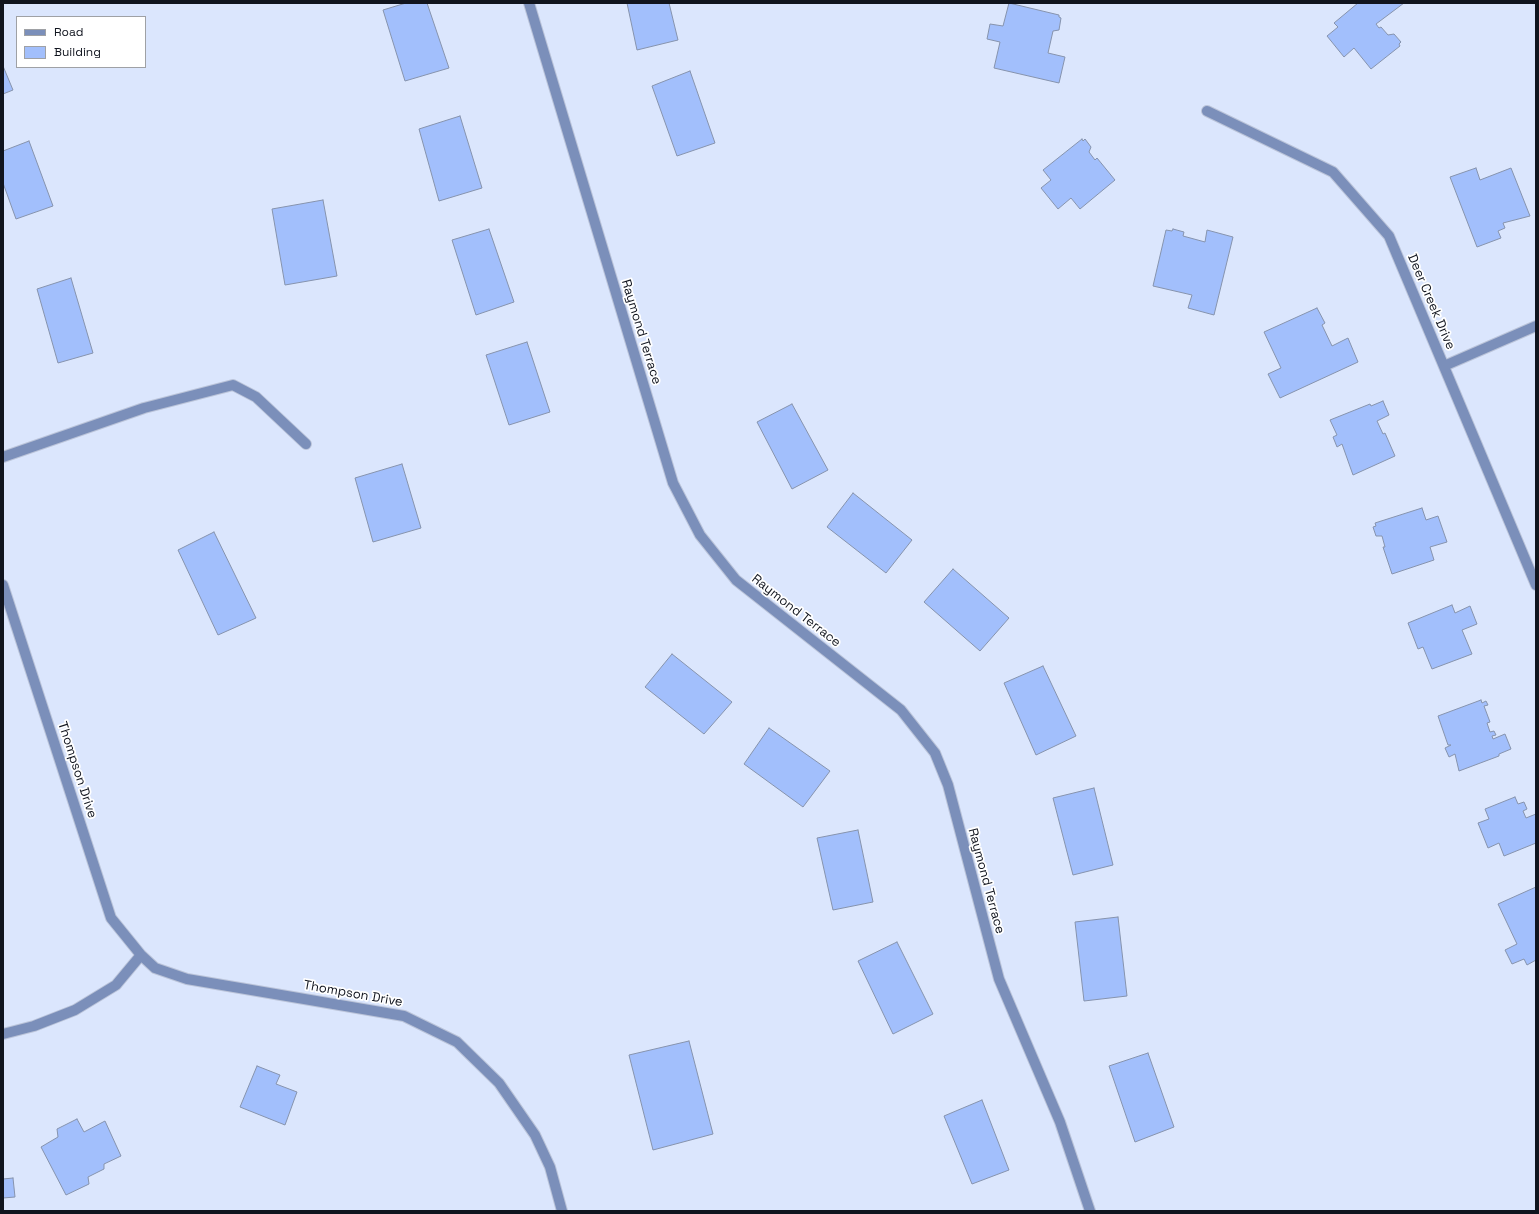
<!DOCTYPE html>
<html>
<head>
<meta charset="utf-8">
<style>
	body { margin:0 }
	#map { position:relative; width:1539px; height:1214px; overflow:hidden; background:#dbe6fd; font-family:"Space Grotesk",sans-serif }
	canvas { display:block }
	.frame { position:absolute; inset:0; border:4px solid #10141e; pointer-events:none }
	.legend { position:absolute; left:16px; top:16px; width:130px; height:52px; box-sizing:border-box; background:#fff; border:1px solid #9fa1a5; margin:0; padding:5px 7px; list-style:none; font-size:12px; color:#10141e }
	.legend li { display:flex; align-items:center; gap:8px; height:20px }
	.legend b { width:20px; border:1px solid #9fa1a5 }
</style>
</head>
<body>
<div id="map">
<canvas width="1539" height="1214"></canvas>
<div class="frame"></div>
<ul class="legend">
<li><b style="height:5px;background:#7b8fba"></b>Road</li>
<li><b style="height:11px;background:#a2bffc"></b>Building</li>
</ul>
</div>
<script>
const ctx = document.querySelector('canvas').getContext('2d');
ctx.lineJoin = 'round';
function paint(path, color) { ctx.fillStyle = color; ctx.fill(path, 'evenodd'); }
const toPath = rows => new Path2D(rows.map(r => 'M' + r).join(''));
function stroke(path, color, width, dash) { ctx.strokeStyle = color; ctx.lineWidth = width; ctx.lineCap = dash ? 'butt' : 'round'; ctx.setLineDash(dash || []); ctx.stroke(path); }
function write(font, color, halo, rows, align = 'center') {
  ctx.font = font + ' "Space Grotesk",sans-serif'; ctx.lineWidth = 3.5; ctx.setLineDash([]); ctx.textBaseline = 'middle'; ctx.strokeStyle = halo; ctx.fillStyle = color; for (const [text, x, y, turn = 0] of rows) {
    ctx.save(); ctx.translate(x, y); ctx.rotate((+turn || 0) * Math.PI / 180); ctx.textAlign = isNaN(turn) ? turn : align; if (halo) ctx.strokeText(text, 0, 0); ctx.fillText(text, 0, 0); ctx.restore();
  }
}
const building = toPath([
	[406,3,427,3,449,68,405,81,383,10,406,3],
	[627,3,669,3,678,40,637,50,627,3],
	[1009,3,1059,15,1059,17,1061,18,1059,30,1053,31,1048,53,1065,57,1059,83,994,68,1000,42,987,39,990,24,1003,26,1009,3],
	[1358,3,1404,3,1376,24,1379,28,1381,27,1388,35,1394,34,1401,42,1399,44,1400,46,1371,69,1354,48,1344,57,1327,36,1338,27,1334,23,1358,3],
	[3,66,13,90,3,94,3,66],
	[690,71,715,143,677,156,652,86,690,71],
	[460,116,482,188,439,201,419,129,460,116],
	[1082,139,1083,141,1085,139,1091,147,1089,152,1095,160,1097,158,1115,180,1080,209,1071,198,1058,209,1041,188,1051,180,1043,170,1082,139],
	[29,141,53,206,16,219,3,183,3,151,29,141],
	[1476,168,1480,180,1511,168,1530,216,1503,223,1505,228,1498,231,1501,238,1477,247,1450,177,1476,168],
	[323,200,337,276,285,285,272,209,323,200],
	[489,229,514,302,476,315,452,240,489,229],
	[1173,229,1184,232,1183,236,1205,242,1207,230,1233,237,1214,315,1188,308,1192,295,1153,286,1166,230,1172,231,1173,229],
	[71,278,93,353,58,363,37,289,71,278],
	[1317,308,1325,323,1322,325,1332,346,1348,338,1358,362,1280,398,1268,374,1281,368,1264,332,1317,308],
	[527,342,550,412,509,425,486,355,527,342],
	[1383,401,1389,415,1377,421,1383,434,1385,433,1395,456,1353,475,1342,444,1337,447,1333,437,1337,435,1330,420,1370,404,1371,406,1383,401],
	[792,404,828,470,792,489,757,422,792,404],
	[402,464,421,528,373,542,355,478,402,464],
	[853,493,912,540,886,573,827,527,853,493],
	[1422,508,1426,520,1438,516,1447,542,1430,547,1434,560,1392,574,1383,547,1385,547,1382,536,1376,536,1373,527,1376,526,1375,523,1422,508],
	[214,532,256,618,218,635,178,550,214,532],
	[953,569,1009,618,980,651,924,602,953,569],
	[1452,605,1455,613,1470,606,1477,624,1462,630,1472,654,1432,669,1423,647,1418,649,1408,623,1452,605],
	[672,654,732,702,704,734,645,687,672,654],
	[1043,666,1076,736,1036,755,1004,683,1043,666],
	[1481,700,1482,703,1486,701,1488,705,1484,706,1490,722,1487,723,1490,732,1494,731,1496,735,1492,736,1493,739,1505,734,1511,749,1499,754,1499,756,1459,771,1455,754,1449,757,1445,748,1451,745,1448,745,1438,716,1481,700],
	[769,728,830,771,803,807,744,764,769,728],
	[1094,788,1113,865,1073,875,1053,798,1094,788],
	[1515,797,1518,804,1524,802,1527,809,1523,811,1526,818,1536,814,1536,843,1504,856,1499,843,1488,848,1478,823,1489,819,1485,809,1515,797],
	[858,830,873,902,833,910,817,838,858,830],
	[1536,887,1536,960,1527,965,1524,959,1512,964,1505,950,1517,944,1498,904,1536,887],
	[1118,917,1127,996,1084,1001,1075,922,1118,917],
	[897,942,933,1014,893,1034,858,961,897,942],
	[689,1041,713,1134,653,1150,629,1055,689,1041],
	[1148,1053,1174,1127,1135,1142,1109,1066,1148,1053],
	[257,1066,280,1075,276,1084,297,1092,285,1125,240,1107,257,1066],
	[982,1100,1009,1170,972,1184,944,1116,982,1100],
	[77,1119,84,1132,105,1121,121,1156,104,1164,104,1169,88,1177,89,1184,66,1195,41,1147,58,1137,57,1129,77,1119],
	[13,1178,15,1197,3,1198,3,1179,13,1178]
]);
paint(building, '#a2bffc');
stroke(building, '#8693ad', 1);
const lane = toPath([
	[3,457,144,408,233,385,256,397,306,444]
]);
const street = toPath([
	[529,3,673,483,700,535,736,580,901,710,935,753,948,785,999,979,1060,1122,1090,1211],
	[1207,111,1333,172,1389,236,1536,585],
	[1444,366,1536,326],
	[3,585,111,918,141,955,155,968,187,979,404,1016,457,1042,499,1083,535,1135,550,1167,562,1211],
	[3,1034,34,1026,75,1010,116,985,141,955]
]);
stroke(lane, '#bbc4d9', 12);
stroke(street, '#bbc4d9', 12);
stroke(lane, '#7b8fba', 10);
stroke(street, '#7b8fba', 10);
write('13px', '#10141e', '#fff', [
	["Deer Creek Drive",1431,302,67],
	["Raymond Terrace",641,332,73],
	["Raymond Terrace",796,611,38],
	["Thompson Drive",77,770,72],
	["Raymond Terrace",986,881,75],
	["Thompson Drive",353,994,10]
]);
</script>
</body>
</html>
